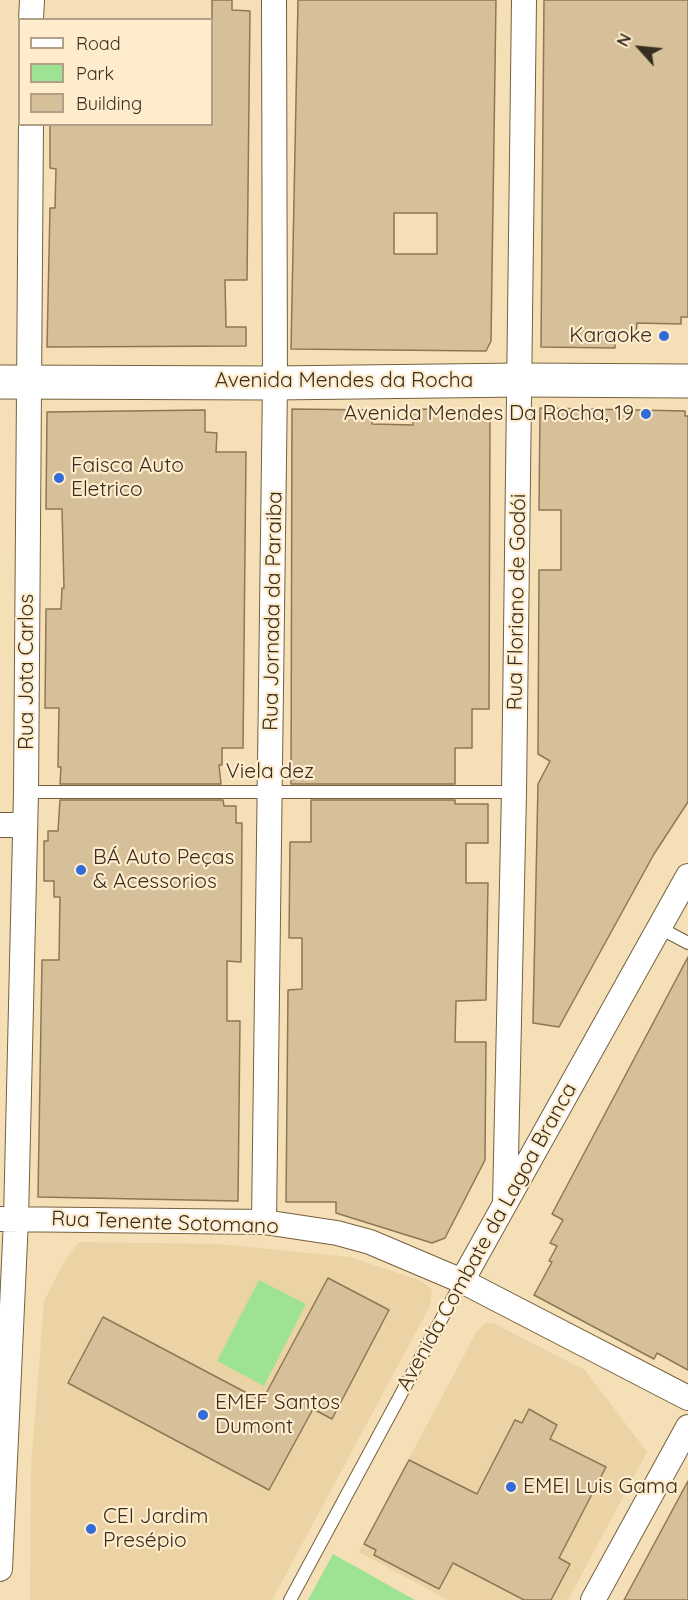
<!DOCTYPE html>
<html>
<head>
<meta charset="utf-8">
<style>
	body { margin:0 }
	#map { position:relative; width:688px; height:1600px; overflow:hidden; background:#f5dfb7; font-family:Quicksand,sans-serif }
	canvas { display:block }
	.legend { position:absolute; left:18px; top:18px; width:195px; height:108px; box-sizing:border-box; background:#ffeccd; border:2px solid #afa087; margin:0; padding:8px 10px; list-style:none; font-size:18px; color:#372e1f }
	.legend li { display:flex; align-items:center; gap:12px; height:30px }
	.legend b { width:30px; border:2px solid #afa087 }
	.north { position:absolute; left:610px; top:18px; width:60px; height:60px; -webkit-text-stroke:4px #ffeccd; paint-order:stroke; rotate:297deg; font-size:16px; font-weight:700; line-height:24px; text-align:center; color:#372e1f }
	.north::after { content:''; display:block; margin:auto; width:21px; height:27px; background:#372e1f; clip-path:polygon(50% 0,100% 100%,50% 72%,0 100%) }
</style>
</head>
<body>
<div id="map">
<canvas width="688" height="1600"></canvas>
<ul class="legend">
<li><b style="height:8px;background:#fff"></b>Road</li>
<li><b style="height:16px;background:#9ee294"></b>Park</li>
<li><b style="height:16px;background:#d6c099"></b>Building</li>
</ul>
<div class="north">N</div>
</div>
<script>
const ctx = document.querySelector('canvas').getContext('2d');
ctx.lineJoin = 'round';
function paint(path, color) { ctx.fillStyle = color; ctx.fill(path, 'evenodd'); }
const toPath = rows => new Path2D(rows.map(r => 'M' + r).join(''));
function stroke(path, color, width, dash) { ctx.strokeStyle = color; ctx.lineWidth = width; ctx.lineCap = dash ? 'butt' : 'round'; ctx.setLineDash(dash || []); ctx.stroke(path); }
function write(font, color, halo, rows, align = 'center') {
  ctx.font = font + ' Quicksand,sans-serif'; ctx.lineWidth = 4.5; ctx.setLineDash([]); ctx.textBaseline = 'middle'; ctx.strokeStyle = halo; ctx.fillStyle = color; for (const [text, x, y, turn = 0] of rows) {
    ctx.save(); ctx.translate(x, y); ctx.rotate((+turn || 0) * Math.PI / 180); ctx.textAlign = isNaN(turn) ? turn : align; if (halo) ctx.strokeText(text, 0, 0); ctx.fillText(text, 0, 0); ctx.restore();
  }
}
paint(toPath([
	[79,1242,218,1244,350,1257,419,1280,432,1289,430,1306,272,1600,30,1600,31,1468,44,1301,65,1260],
	[486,1323,493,1323,585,1370,647,1452,568,1600,448,1600,359,1552,477,1331]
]), '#ecd3a5');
paint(toPath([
	[259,1280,306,1304,264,1386,217,1361],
	[333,1554,415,1600,308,1600]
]), '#9ee294');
const building = toPath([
	[212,0,232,0,232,10,250,11,247,280,225,280,226,327,246,327,246,346,47,347,50,208,55,208,56,169,50,168,50,124,212,124,212,0],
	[298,0,496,0,491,341,486,351,291,349,298,0],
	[394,213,437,213,437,254,394,254,394,213],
	[544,0,688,0,688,317,681,317,681,324,637,323,636,334,615,333,615,348,541,347,544,0],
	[540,408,685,411,685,416,688,416,688,802,654,854,559,1027,533,1023,538,784,550,761,538,754,539,570,561,570,561,510,539,510,540,408],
	[292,409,372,410,372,424,413,425,413,409,490,410,489,709,472,709,472,748,455,748,455,784,291,784,292,409],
	[205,410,205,432,217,433,216,452,246,452,243,748,222,748,222,765,219,765,221,784,60,784,61,767,58,767,59,708,45,708,46,609,61,609,62,588,64,588,62,509,46,509,47,412,205,410],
	[60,800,223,800,224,806,236,806,236,823,242,823,241,962,227,961,227,1021,240,1021,238,1201,38,1197,42,960,59,960,60,897,54,897,54,881,44,881,44,841,48,841,48,831,58,831,60,800],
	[311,800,455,800,455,804,488,804,488,843,466,843,466,883,488,883,486,1000,456,1001,455,1042,486,1042,485,1160,445,1238,432,1243,336,1213,336,1202,286,1202,288,990,302,989,302,938,289,938,290,842,311,842,311,800],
	[688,957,688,1370,657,1353,654,1359,534,1295,552,1262,549,1261,557,1246,550,1243,563,1220,552,1214,688,957],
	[328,1278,389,1310,332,1419,313,1409,269,1490,68,1383,103,1317,262,1401,328,1278],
	[529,1409,557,1425,550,1439,606,1467,559,1558,570,1564,551,1600,524,1600,453,1563,439,1589,374,1555,376,1550,364,1544,409,1460,477,1494,515,1420,522,1423,529,1409],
	[688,1481,688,1600,624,1600,638,1574,688,1481]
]);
paint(building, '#d6c099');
stroke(building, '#8d7854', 1.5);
const lane = toPath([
	[26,792,514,792],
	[658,927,688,943],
	[290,1600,462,1281]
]);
const street = toPath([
	[31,20,32,0],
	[0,825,25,825],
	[505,1203,514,792,524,0],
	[0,1219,264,1222,337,1233,370,1242,462,1281,688,1398],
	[264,1222,275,383,274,0],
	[462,1281,688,876],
	[0,1569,16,1219,26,792,31,124],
	[593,1600,688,1427]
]);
const secondary = toPath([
	[0,382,275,383,521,380,688,381]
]);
stroke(lane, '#75613e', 14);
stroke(street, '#75613e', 26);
stroke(secondary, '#75613e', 35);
stroke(lane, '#fff', 12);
stroke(street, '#fff', 24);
stroke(secondary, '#fff', 33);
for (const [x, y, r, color] of [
	[664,336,6,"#306bd9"],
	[646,414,6,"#306bd9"],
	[59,478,6,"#306bd9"],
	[81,870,6,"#306bd9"],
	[203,1415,6,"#306bd9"],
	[511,1487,6,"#306bd9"],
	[91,1529,6,"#306bd9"]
]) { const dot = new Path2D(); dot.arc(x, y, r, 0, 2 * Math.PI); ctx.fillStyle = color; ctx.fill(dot); stroke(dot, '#ffeccd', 2); }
write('21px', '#372e1f', '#ffeccd', [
	["Karaoke",652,336,"right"],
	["Avenida Mendes Da Rocha, 19",634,414,"right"],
	["Faisca Auto",71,466],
	["Eletrico",71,490],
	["BÁ Auto Peças",93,858],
	["& Acessorios",93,882],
	["EMEF Santos",215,1403],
	["Dumont",215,1427],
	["EMEI Luis Gama",523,1487],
	["CEI Jardim",103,1517],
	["Presépio",103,1541]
], 'left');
write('21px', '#372e1f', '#ffeccd', [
	["Avenida Mendes da Rocha",344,381],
	["Rua Floriano de Godói",517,602,-89],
	["Rua Jornada da Paraiba",273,611,-89],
	["Rua Jota Carlos",27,672,-90],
	["Viela dez",270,772],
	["Rua Tenente Sotomano",165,1223,2],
	["Avenida Combate da Lagoa Branca",487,1237,-61]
]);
</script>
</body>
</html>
